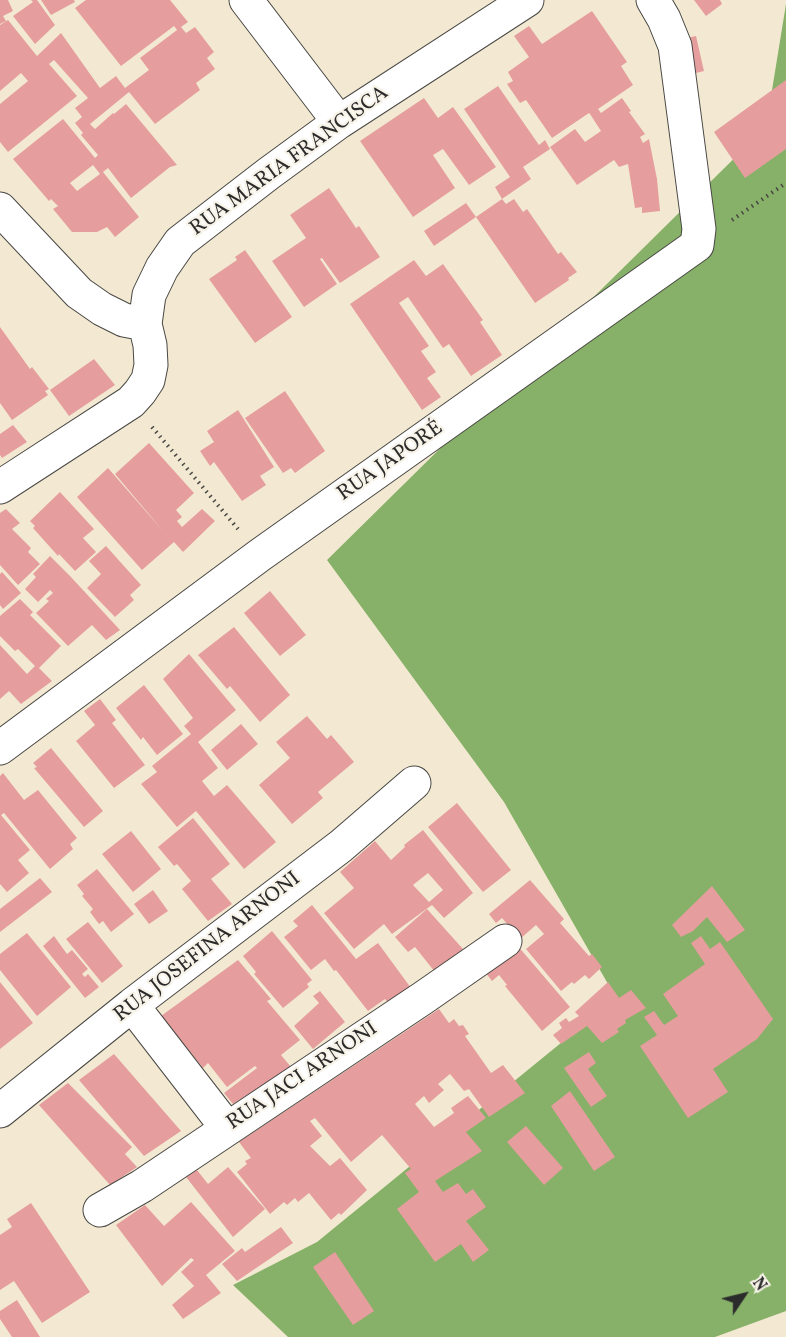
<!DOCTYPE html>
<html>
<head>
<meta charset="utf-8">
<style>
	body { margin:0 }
	#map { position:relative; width:786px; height:1337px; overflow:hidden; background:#f3e9d3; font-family:Vollkorn,serif }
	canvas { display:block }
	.north { position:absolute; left:714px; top:1265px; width:60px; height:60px; -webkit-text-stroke:4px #f7f3e8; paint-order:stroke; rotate:55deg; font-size:16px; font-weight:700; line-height:24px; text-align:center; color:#2b2b2b }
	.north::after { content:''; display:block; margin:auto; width:21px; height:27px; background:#2b2b2b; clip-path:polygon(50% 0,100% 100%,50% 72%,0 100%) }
</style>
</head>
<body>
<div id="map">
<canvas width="786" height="1337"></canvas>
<div class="north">N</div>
</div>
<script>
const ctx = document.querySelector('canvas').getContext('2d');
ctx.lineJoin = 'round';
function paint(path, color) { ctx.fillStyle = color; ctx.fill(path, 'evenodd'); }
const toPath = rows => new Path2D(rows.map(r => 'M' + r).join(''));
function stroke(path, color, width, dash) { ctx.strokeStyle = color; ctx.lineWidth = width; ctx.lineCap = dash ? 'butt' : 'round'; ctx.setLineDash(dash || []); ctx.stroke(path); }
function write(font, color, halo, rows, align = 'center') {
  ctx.font = font + ' Vollkorn,serif'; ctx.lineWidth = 4.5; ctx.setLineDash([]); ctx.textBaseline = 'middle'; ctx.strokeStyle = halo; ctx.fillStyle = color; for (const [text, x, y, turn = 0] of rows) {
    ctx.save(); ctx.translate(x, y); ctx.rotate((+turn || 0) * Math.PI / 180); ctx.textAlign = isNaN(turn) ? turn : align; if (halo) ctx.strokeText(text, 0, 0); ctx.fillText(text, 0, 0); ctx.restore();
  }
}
paint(toPath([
	[786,4,786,1311,715,1337,288,1337,233,1285,317,1242,616,998,504,802,327,560,766,127]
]), '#87b168');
paint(toPath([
	[0,0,8,0,13,11,3,16,6,21,0,24],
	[31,0,37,0,55,25,35,44,13,16,33,2],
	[41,0,74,0,75,2,51,15],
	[86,0,170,0,188,22,181,27,186,33,195,27,214,52,207,58,215,69,196,83,200,90,155,124,129,92,90,124,95,129,113,113,114,114,126,104,177,165,170,167,131,198,108,168,103,172,139,217,115,237,107,227,97,232,72,232,53,209,58,206,51,199,49,201,13,159,63,119,95,158,98,155,81,135,83,133,75,123,82,117,75,108,88,98,54,60,49,64,77,96,8,152,0,142,0,104,28,81,21,73,0,91,0,25,8,20,37,56,61,33,100,88,116,76,125,88,149,70,140,58,177,30,174,26,121,66,75,8],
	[93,165,100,174,77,191,70,183],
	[694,0,720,0,722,4,706,16],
	[592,11,627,62,621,66,633,85,598,109,601,113,622,98,631,111,629,112,645,134,640,137,643,143,649,139,657,179,660,211,642,213,642,207,635,208,628,164,619,167,614,160,577,185,550,147,575,129,585,142,601,131,590,114,589,113,552,138,526,100,520,103,507,84,513,81,508,72,529,57,514,36,529,26,542,44],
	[696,36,704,71,684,76,676,40],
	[786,80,786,149,745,178,714,132],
	[498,86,539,145,545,140,550,149,523,167,531,179,502,199,495,187,510,177,464,109],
	[424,98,438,118,453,107,496,167,469,185,443,149,433,155,455,188,413,217,360,141],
	[329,188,356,228,359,226,380,257,340,283,322,258,320,259,337,284,304,307,272,261,306,238,290,215],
	[502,199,506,204,514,199,523,212,527,209,558,254,561,252,577,272,568,278,569,280,535,303,476,217],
	[466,203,476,217,434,246,424,231],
	[245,250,292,317,255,343,209,279,237,260,235,257],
	[414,260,426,276,443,264,483,320,480,322,502,355,471,376,449,344,443,348,408,297,399,303,429,346,421,351,436,372,427,378,441,397,422,410,350,304],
	[0,327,30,369,32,367,49,389,45,391,48,395,12,420,0,403],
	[94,359,115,385,69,416,50,390],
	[285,391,325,451,295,473,291,468,283,473,245,418],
	[238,410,274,467,260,476,266,485,242,501,214,462,210,466,200,451,214,442,207,431],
	[13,425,27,442,2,458,0,455,0,434],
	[149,443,194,493,176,510,182,517,177,521,182,527,202,509,215,521,183,552,174,542,142,570,77,497,108,468,164,532,115,474],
	[60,492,94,529,83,538,96,552,75,571,59,554,58,556,33,528,35,526,30,521],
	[6,509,20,523,12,529,31,548,28,552,40,564,18,585,0,565,0,513],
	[106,546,141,585,130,595,134,600,115,617,87,588,101,574,89,561],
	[50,556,70,576,120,630,106,640,92,625,68,646,36,613,49,601,46,599,53,593,50,590,38,602,25,589,36,577,33,574],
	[2,572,21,593,3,609,0,605,0,574],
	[270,591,306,635,280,656,244,613],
	[20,599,33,612,30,615,61,646,39,668,52,681,21,704,9,691,0,699,0,645,27,674,35,666,18,649,15,651,0,636,0,616],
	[234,627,290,695,260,722,230,686,227,689,198,655],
	[189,654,236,710,198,742,218,768,202,781,214,796,227,785,276,842,244,869,196,811,177,827,141,784,157,772,152,766,191,734,184,726,193,718,163,679],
	[144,685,183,734,157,755,143,737,141,740,116,708],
	[100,699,116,720,112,723,145,765,114,788,76,741,95,725,84,711],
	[307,716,327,739,331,735,354,762,318,792,323,798,292,824,259,785,290,758,276,742],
	[241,724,258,744,227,770,211,750],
	[51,748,103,811,84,827,34,768,37,767,33,763],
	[3,773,24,800,38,790,77,838,70,844,73,849,50,869,4,813,1,815,30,850,18,860,29,873,7,892,0,884,0,776],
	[457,803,511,870,483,892,428,827],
	[193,818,230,864,211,879,232,904,208,921,182,889,191,881,177,864,174,866,158,847],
	[423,830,473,893,444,918,432,905,392,934,384,924,354,949,324,913,354,888,340,872,375,841,391,860,405,847,404,845],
	[428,873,443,890,429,902,413,885],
	[131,831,161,869,133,892,102,854],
	[97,869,134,914,111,932,103,921,99,924,90,912,93,909,82,896,84,894,77,885],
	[40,878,52,892,0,932,0,909],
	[530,880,564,919,560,923,589,956,592,954,602,967,589,979,585,975,574,984,572,982,561,991,526,949,544,934,536,925,520,939,502,918,496,923,489,914],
	[712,886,745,930,727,942,707,917,693,931,681,937,672,925],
	[153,890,168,911,149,924,134,904],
	[312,905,356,959,378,943,411,988,388,1003,385,999,368,1011,336,970,334,971,325,959,311,970,284,937,298,926,293,921],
	[427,909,463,949,435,972,415,947,408,952,395,937],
	[88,922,123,966,102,983,66,939],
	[272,931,312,980,307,984,309,987,283,1008,254,974,256,972,243,956],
	[27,933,71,987,37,1016,0,970,0,954],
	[54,936,67,954,72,950,88,969,82,974,85,977,88,974,99,987,85,998,43,946],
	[701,936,710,949,720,942,773,1019,757,1039,713,1069,728,1092,688,1118,640,1046,657,1035,644,1017,654,1011,664,1025,678,1016,663,994,705,964,691,943],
	[517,945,570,1007,542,1031,505,986,507,985,499,975,492,981,485,972],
	[238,960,271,999,267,1001,300,1040,281,1055,291,1067,233,1104,224,1093,257,1068,255,1066,227,1087,208,1063,203,1068,161,1016],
	[0,982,33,1023,0,1049],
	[608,982,619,998,631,990,646,1008,625,1020,626,1023,617,1029,619,1032,602,1043,587,1026,561,1044,553,1035,562,1028,559,1023,566,1018,569,1022,579,1016,575,1012],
	[320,991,345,1022,313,1049,294,1026,319,1003,313,996],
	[439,1009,449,1023,454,1019,459,1026,463,1025,469,1034,465,1036,491,1073,503,1065,525,1093,489,1117,469,1089,464,1091,450,1074,438,1084,444,1090,429,1103,424,1096,415,1104,434,1127,454,1113,451,1108,468,1096,486,1118,466,1132,482,1151,435,1181,443,1192,458,1183,466,1194,473,1189,486,1207,466,1221,489,1250,473,1262,461,1244,435,1262,397,1209,419,1192,405,1173,411,1169,382,1135,351,1162,315,1118,310,1121,322,1136,310,1146,330,1166,340,1158,367,1190,341,1215,339,1213,331,1220,309,1193,298,1202,295,1198,287,1205,284,1202,270,1214,237,1172,247,1164,245,1161,251,1158,239,1142],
	[589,1052,596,1063,588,1069,607,1096,591,1107,564,1068],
	[114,1054,181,1131,144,1156,79,1080],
	[68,1083,132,1147,125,1154,137,1167,110,1185,39,1105],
	[570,1091,615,1157,594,1171,551,1106],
	[526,1126,563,1168,544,1185,507,1142],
	[228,1167,265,1209,233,1237,186,1177,197,1170,208,1184],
	[191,1202,235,1251,206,1275,221,1293,183,1319,172,1305,194,1286,181,1272,194,1260,191,1258,162,1286,116,1225,145,1205,164,1226],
	[31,1203,90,1292,42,1323,14,1281,0,1290,0,1235,12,1227,7,1219],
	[281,1227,293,1243,237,1281,222,1264,242,1248,245,1252],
	[335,1252,374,1311,353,1325,313,1267],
	[17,1300,40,1337,12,1337,0,1319,0,1311]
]), '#e59e9d');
const minor = toPath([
	[246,0,339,122],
	[0,209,79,293,102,309,124,320,145,324],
	[0,487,131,402,140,392,148,380,151,365,150,345,145,324,149,295,162,268,180,242,268,174,339,122,527,0],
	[0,748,260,555,697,245,699,229,675,46,664,19,653,0],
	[132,1005,227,1128],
	[0,1111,132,1005,341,846,414,783],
	[100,1210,142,1186,423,998,505,941]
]);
stroke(minor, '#494844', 35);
stroke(toPath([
	[732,220,786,183],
	[152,427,238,529]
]), '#494844', 4, [1.5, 4.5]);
stroke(minor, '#fff', 33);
write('21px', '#2b2b2b', '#f7f3e8', [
	["RUA MARIA FRANCISCA",290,162,-36],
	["RUA JAPORÉ",391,462,-35],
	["RUA JOSEFINA ARNONI",208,948,-38],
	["RUA JACI ARNONI",303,1077,-34]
]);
</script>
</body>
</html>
